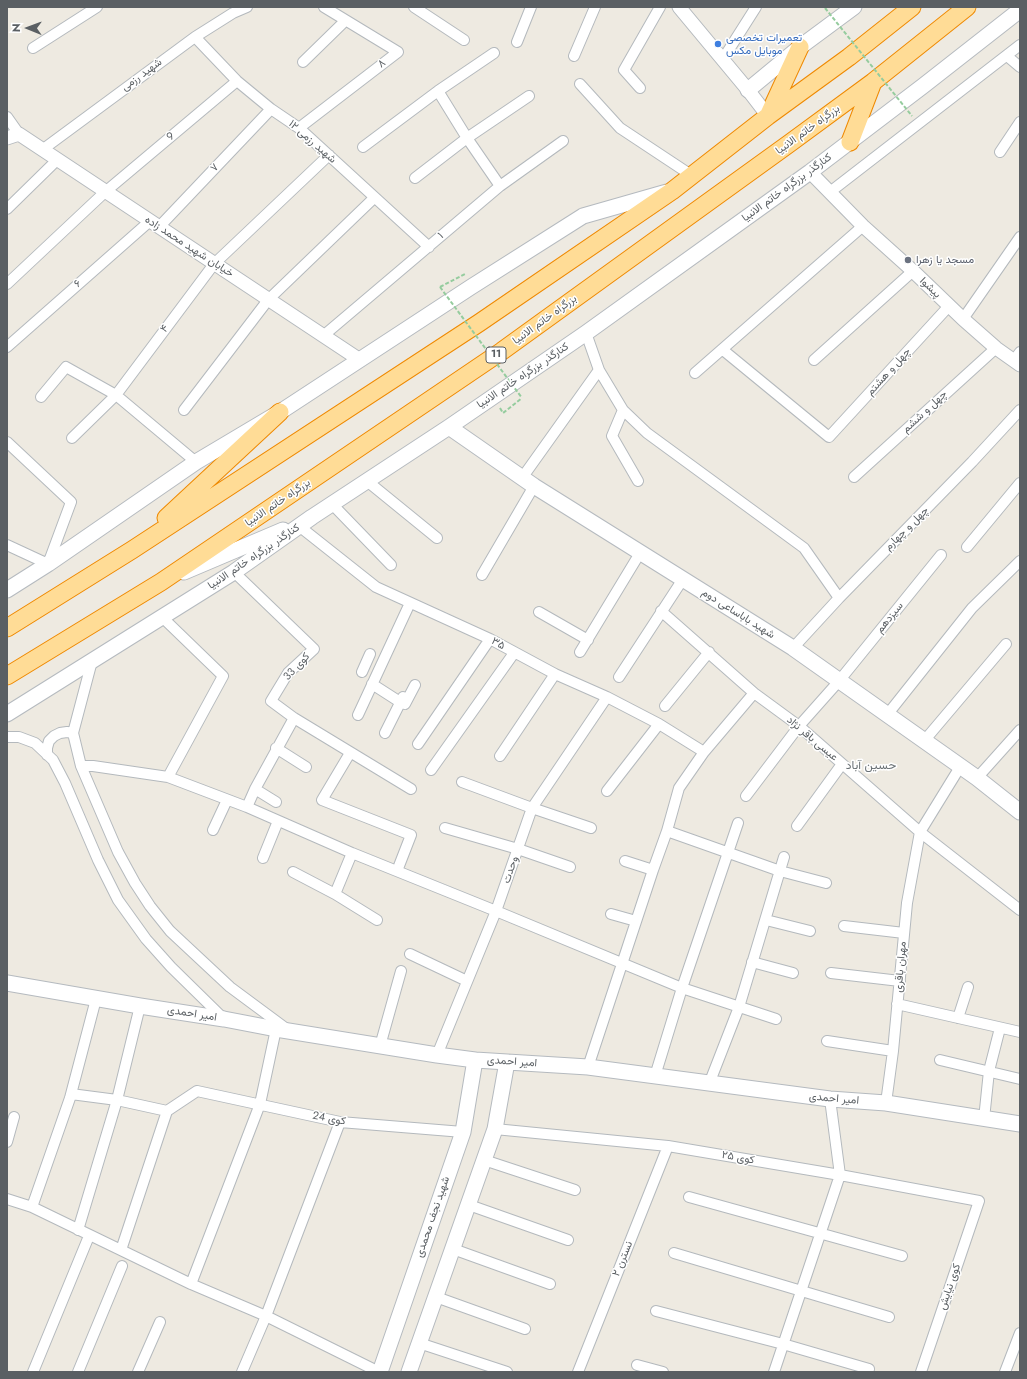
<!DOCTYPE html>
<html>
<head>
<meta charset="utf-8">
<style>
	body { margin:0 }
	#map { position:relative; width:1027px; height:1379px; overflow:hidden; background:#eeeae1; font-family:Jost,sans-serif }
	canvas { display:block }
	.frame { position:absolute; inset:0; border:8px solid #5a5f63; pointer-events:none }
	.north { position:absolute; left:8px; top:8px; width:40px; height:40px; -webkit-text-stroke:3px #fff; paint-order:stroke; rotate:271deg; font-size:11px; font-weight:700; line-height:16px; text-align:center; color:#5a5f63 }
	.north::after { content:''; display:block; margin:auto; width:14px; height:18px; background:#5a5f63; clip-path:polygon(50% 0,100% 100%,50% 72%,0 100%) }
</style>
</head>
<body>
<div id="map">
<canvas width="1027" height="1379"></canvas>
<div class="frame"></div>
<div class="north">N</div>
</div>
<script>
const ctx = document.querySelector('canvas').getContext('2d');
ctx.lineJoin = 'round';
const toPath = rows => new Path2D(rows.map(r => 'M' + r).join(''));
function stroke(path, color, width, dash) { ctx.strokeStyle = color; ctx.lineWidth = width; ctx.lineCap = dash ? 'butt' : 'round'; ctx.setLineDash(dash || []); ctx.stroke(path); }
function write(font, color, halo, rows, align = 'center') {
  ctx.font = font + ' Jost,Vazirmatn,sans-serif'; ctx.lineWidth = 3; ctx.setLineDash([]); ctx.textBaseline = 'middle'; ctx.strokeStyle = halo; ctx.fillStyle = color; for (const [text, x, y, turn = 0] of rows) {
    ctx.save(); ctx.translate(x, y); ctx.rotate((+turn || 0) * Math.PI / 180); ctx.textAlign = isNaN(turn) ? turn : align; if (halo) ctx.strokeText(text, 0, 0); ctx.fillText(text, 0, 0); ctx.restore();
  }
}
const minor = toPath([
	[414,7,464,40],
	[195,37,237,81,271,109,299,128,429,247],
	[517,42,531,7],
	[33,48,97,7],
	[574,56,595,7],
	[1007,56,1020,67],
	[723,59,756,7],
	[303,62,345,21],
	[580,84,620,128,691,175],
	[640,88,624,70,660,7],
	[438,91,467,138,500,186],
	[7,117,19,134],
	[299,128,398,52,324,7],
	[363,147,438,91,494,53],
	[42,150,195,37,233,13,247,7],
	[1000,152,1020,122],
	[415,178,467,138,529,96],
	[830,192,1020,45],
	[7,209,57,160],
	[159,227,271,109],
	[7,284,105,192,237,81],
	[963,319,1020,237],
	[586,333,599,370,623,410,647,433,804,548,839,598],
	[323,336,500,186,563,141],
	[7,347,150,221],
	[723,350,829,437,949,306],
	[814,360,913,271],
	[1014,360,1020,352],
	[695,373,863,226],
	[41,397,66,367,116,395,196,462],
	[184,410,268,300,374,198],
	[623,410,612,436,638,481],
	[72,438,116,395,214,264,329,155],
	[7,442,71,502,48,564,7,545],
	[854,477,996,348],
	[522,478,599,370],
	[367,481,437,538],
	[332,504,391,565],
	[299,526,376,587,490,639,555,674,607,697,659,724,704,752],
	[967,547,1020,483],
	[234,572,314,649,288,673,271,701,294,718,411,789],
	[482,575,534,486],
	[661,611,754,693,799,726,920,832,1020,910],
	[539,612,588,640],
	[162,617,223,676,168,777],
	[793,648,839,598,972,462,1020,410],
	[580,652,640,553],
	[92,661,73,733,81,766,118,852,135,883,150,906,170,931,230,987,288,1030],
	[362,672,370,654],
	[619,677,683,579],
	[372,684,400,702,405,704,415,685],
	[665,706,709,652],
	[358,715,410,603],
	[887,715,972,608,1020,561],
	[385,733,403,697],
	[7,737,19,737,35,743,53,760,65,783,98,860,118,900,146,939,171,967,224,1019],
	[924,741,1006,644],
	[418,744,490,639],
	[276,748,306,767],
	[350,753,322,800,411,835,397,871],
	[47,755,47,748,49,741,54,736,60,733,67,732,73,733],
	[500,756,555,674],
	[81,766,93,766,168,777,247,807,352,853,496,911,682,988,776,1019],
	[431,770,514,653],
	[977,778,1020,730],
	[462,782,532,808,591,828],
	[255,789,276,802],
	[607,791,659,724],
	[746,796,799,726,839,681,941,555],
	[247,807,255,789,294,718],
	[797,826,842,764],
	[445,828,518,849,570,867],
	[213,830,227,800],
	[667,831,780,871,826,883],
	[263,858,278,821],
	[625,861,653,870],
	[293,872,335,894,377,920],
	[335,894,352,853],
	[611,914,636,921],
	[766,920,810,931],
	[844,926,904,933],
	[410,954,467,981],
	[752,962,793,973],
	[831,973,900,981],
	[897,1004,1020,1032],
	[958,1018,968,987],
	[827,1041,893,1051],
	[380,1046,401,971],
	[437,1055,496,911,532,808,607,697],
	[940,1060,1020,1079],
	[588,1067,653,870,667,831,679,788,704,752,754,693],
	[655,1076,682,988,738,823],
	[709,1084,739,1007,784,857],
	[71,1094,117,1100,167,1111,197,1091,340,1122,463,1132],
	[886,1103,893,1051,907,903,920,832,960,767],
	[984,1119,989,1071,1000,1028],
	[495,1129,668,1146,840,1175,979,1201,921,1372],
	[7,1142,14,1117],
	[484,1160,575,1190],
	[689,1197,902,1256],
	[7,1199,32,1207,191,1284,266,1316,379,1372],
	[469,1205,568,1240],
	[32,1207,70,1098,96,999],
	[78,1230,117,1100,140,1006],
	[453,1249,550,1284],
	[121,1250,167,1111],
	[674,1253,889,1317],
	[191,1284,260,1104,276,1029],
	[436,1297,525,1329],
	[656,1311,783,1344,869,1369],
	[419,1343,507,1372],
	[637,1365,663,1372],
	[33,1372,89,1236],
	[78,1372,122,1266],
	[138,1372,160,1322],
	[242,1372,266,1316,340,1122],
	[578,1372,668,1146],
	[774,1372,840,1175,830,1099],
	[1005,1372,1020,1333]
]);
const tertiary = toPath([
	[679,7,748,90,768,116],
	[7,138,19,134,360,360],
	[810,172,863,226,913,271,963,319,996,348,1020,365]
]);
const secondary = toPath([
	[748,90,800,47,854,7],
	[449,427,534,486,793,648,977,778,1020,812],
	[184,572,283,530],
	[7,590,48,564,196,462,280,412,471,287,583,216,667,192],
	[7,714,234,572,312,517,449,427,586,333,810,172,923,86,1020,10],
	[7,983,140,1006,224,1019,276,1029,437,1055,475,1060,588,1067,830,1099,886,1103,1020,1124],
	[380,1372,463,1132,475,1060],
	[409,1372,495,1129,507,1062]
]);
const trunk = toPath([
	[769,114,800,47],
	[850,142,873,82],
	[166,518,280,412],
	[7,628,132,550,479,323,672,191,768,116,849,57,912,7],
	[7,676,161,582,502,351,790,143,873,82,967,7]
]);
stroke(minor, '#b4b9bd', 12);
stroke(tertiary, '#b4b9bd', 15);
stroke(secondary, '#b5babf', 17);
stroke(trunk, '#ef8900', 19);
stroke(toPath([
	[825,8,827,7],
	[440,287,465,274],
	[500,408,503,413,522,398]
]), '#95cc9e', 2, [4, 2]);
stroke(minor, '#fff', 10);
stroke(tertiary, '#fff', 13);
stroke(secondary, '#fff', 15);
stroke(trunk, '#ffdc96', 17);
stroke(toPath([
	[825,8,912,116],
	[440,287,522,398]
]), '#95cc9e', 2, [4, 2]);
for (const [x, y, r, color] of [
	[718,44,4,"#3f7fe0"],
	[908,260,4,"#6b7280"]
]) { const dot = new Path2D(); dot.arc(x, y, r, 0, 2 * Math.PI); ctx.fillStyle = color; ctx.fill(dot); stroke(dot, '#fff', 1.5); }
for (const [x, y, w] of [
	[496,355,20]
]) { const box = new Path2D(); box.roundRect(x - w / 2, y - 8, w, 16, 3); ctx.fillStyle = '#fff'; ctx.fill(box); stroke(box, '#5a5f63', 1); }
write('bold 10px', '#5a5f63', null, [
	["11",496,355]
]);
write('11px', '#366cbe', '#fff', [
	["تعمیرات تخصصی",726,38],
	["موبایل مکس",726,51]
], 'left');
write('11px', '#5a5f63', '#fff', [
	["۸",382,64,-38],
	["شهید رزمی",142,75,-36],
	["بزرگراه خاتم الانبیا",808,130,-36],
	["9",171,137,-40],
	["شهید رزمی ۱۲",312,142,41],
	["۷",215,168,-47],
	["کنارگذر بزرگراه خاتم الانبیا",787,188,-36],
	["۱",441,236,-40],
	["خیابان شهید محمد زاده",189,247,33],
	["۶",78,284,-42],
	["پیشوا",930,288,44],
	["بزرگراه خاتم الانبیا",545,320,-36],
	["۴",165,329,-53],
	["چهل و هشتم",889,372,-48],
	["کنارگذر بزرگراه خاتم الانبیا",523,376,-34],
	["چهل و ششم",925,412,-43],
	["بزرگراه خاتم الانبیا",278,503,-34],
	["چهل و چهارم",907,529,-45],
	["کنارگذر بزرگراه خاتم الانبیا",254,557,-34],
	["شهید باباساعی دوم",738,614,32],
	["سیزدهم",890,618,-51],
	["۳۵",498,644,28],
	["کوی 33",297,667,-47],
	["عیسی باقر نژاد",812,739,40],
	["وحدت",511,870,-71],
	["مهران باقری",901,967,-85],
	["امیر احمدی",192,1014,9],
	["امیر احمدی",512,1062,4],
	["امیر احمدی",834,1099,5],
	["کوی 24",329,1119,11],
	["کوی ۲۵",738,1158,10],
	["شهید نجف محمدی",433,1217,-71],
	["نسترن ۲",623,1259,-68],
	["کوی نیایش",950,1287,-71]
]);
write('11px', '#5b616d', '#fff', [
	["مسجد یا زهرا",916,260]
], 'left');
write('12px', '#6a7175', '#fff', [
	["حسین آباد",871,766]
]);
</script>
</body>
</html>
